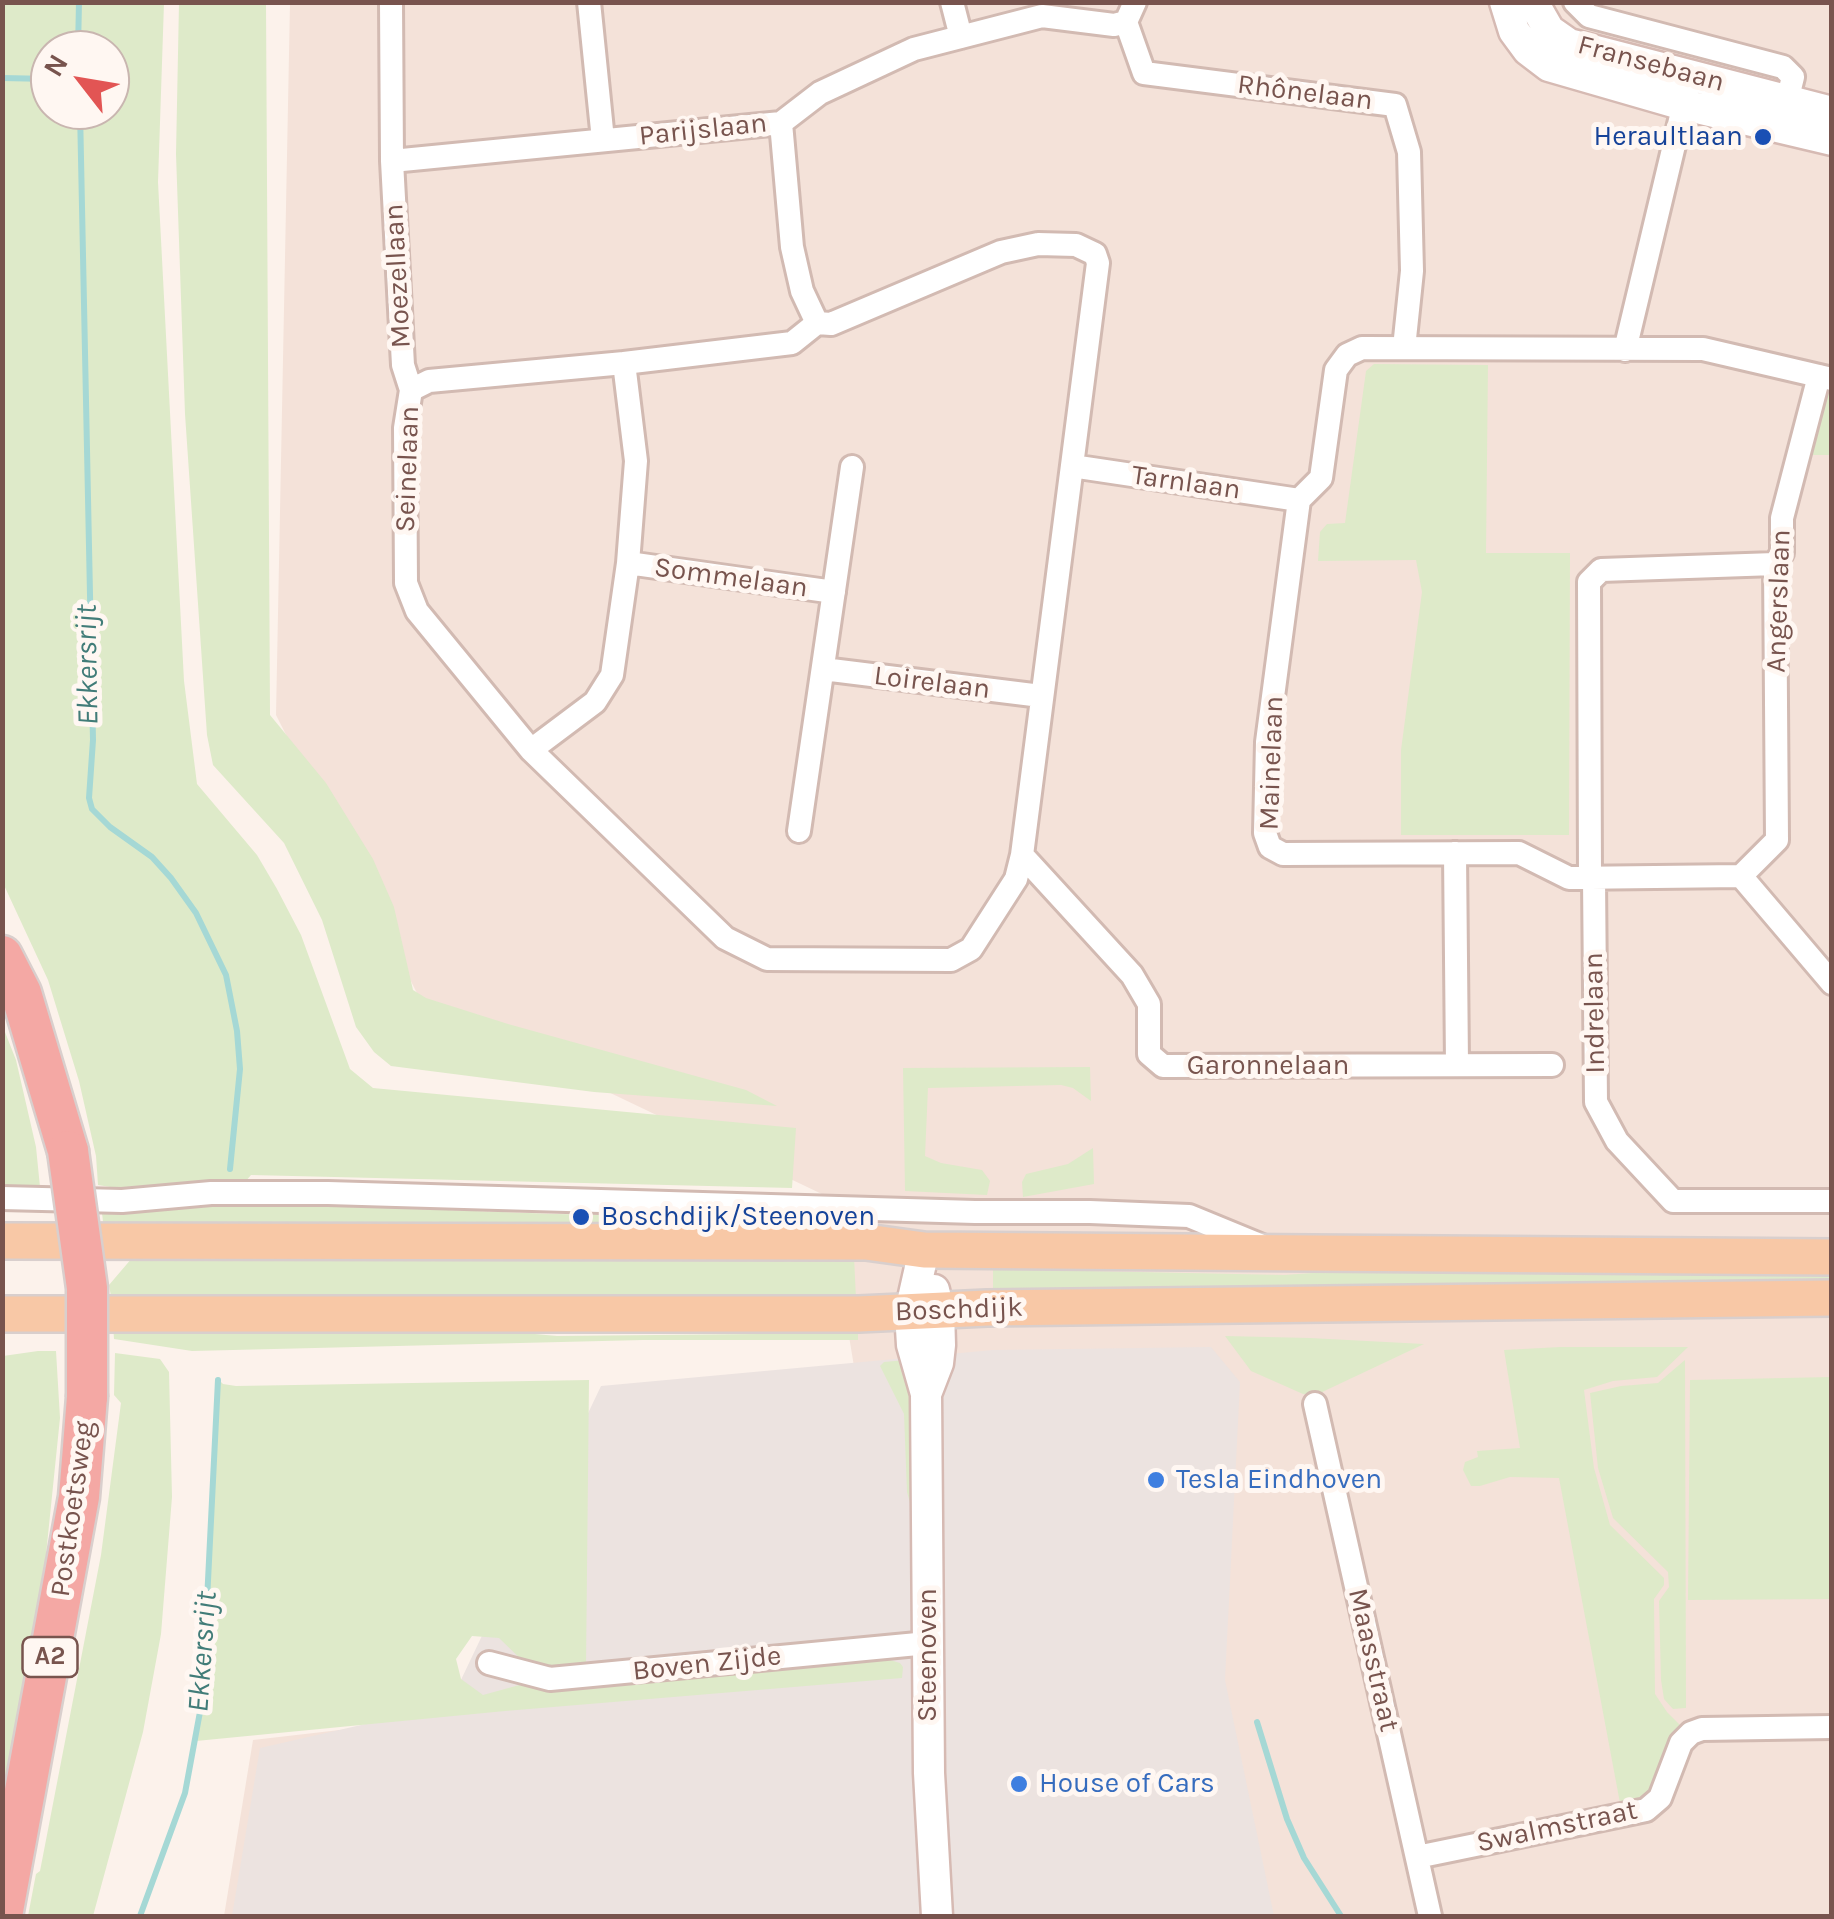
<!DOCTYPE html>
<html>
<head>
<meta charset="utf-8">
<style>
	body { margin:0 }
	#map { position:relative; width:1834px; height:1919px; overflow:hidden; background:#fcf2eb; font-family:Karla,sans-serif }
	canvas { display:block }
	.frame { position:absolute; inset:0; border:5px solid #78544e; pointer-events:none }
	.north { position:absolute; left:30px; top:30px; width:100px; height:100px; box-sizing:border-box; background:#fff7f2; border:2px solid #c9b6b0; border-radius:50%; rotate:301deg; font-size:28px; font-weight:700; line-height:40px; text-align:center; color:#78544e }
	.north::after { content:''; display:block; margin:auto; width:35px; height:45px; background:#e25554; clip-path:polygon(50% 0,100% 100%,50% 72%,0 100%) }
</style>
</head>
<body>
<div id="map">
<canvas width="1834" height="1919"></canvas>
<div class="frame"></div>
<div class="north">N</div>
</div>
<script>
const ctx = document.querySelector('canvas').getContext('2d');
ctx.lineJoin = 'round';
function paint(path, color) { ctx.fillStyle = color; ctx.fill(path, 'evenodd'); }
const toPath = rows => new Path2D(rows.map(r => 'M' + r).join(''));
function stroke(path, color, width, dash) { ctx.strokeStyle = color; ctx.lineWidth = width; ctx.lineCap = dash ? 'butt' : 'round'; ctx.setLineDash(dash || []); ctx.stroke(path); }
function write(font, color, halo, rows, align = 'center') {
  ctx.font = font + ' Karla,sans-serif'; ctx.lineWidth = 10; ctx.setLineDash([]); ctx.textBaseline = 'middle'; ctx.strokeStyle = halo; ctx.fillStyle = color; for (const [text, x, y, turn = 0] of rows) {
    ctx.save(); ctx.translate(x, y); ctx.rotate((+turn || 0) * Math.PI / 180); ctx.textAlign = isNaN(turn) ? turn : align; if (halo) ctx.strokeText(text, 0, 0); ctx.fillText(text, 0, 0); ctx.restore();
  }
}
paint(toPath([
	[290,3,1831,3,1831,1916,224,1916,253,1740,903,1665,826,1196,422,1003,276,715]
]), '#f4e2d9');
paint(toPath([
	[1211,1347,1240,1382,1225,1680,1274,1916,232,1916,260,1748,449,1705,601,1386,993,1350]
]), '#ece3e0');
paint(toPath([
	[2,3,164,3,158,182,184,681,197,784,257,855,277,889,301,935,350,1069,373,1088,796,1128,792,1188,251,1175,245,1182,135,1191,98,1185,96,1156,79,1081,48,980,3,883],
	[50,50,110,50,110,110,50,110],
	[179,3,266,3,270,715,326,783,373,859,394,907,413,990,426,998,508,1024,746,1090,777,1106,594,1092,391,1066,374,1052,356,1027,322,920,284,843,213,765,207,735,185,414,176,154],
	[1374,364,1488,365,1486,553,1570,553,1569,835,1401,835,1401,750,1422,592,1416,560,1318,561,1320,532,1327,524,1345,523,1366,371],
	[1830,391,1831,455,1808,455,1820,401],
	[3,1027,16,1060,36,1147,40,1187,3,1186],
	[1090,1067,1091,1101,1073,1088,1061,1085,928,1088,925,1156,941,1163,982,1170,990,1181,987,1195,905,1191,903,1068],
	[1093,1148,1094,1184,1023,1197,1022,1182,1026,1174,1068,1164],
	[230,1202,556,1214,851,1219,851,1231,104,1230,102,1213],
	[138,1251,854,1256,856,1299,112,1302,109,1285],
	[1412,1266,1831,1274,1832,1281,993,1297,993,1269,1284,1275],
	[113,1323,436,1325,557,1336,858,1333,858,1340,643,1340,192,1351,114,1339],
	[1225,1336,1310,1338,1424,1344,1318,1394,1303,1394,1251,1371],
	[1560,1347,1688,1347,1657,1377,1613,1381,1584,1390,1594,1468,1610,1525,1664,1578,1664,1585,1654,1599,1655,1694,1667,1712,1681,1726,1671,1738,1652,1792,1646,1797,1620,1803,1559,1478,1510,1477,1480,1486,1471,1486,1463,1470,1465,1462,1478,1457,1477,1451,1520,1448,1504,1350],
	[38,1351,56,1351,60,1418,44,1574,3,1812,3,1356],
	[115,1353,160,1359,169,1372,172,1497,161,1634,143,1732,93,1916,28,1916,36,1874,40,1871,101,1555,121,1403,114,1395],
	[906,1360,914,1384,916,1524,907,1492,904,1414,880,1366,884,1362],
	[1685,1360,1686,1708,1673,1709,1664,1699,1661,1680,1659,1601,1669,1587,1668,1572,1613,1518,1598,1468,1590,1393,1621,1386,1658,1383],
	[1831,1377,1831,1599,1688,1600,1690,1380],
	[219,1380,223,1384,236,1386,589,1380,586,1667,567,1670,527,1665,499,1638,472,1636,456,1659,461,1679,483,1695,523,1684,559,1691,883,1658,900,1663,903,1667,902,1678,505,1711,196,1741,204,1662]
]), '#deeac9');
stroke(toPath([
	[78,50,79,2],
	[2,78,50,79],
	[80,110,93,740,89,798,92,809,110,827,152,857,171,878,196,913,226,975,237,1031,240,1069,230,1169],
	[1257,1722,1287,1819,1304,1858,1341,1916],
	[140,1916,185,1793,202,1701,218,1380]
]), '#a5d8d5', 6);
const street = toPath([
	[391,2,392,161,781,123,820,93,914,49,1042,16,1114,25,1126,22,1135,2],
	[589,2,603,140],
	[952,2,961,37],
	[1575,2,1589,16,1783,67,1793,77,1787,101],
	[1126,22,1144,73,1395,105,1409,152,1412,271,1404,348],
	[781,123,792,247,802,291,817,323],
	[392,161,403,365,411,390],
	[1038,244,1076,245,1095,254,1098,263,1022,855,1016,879,971,949,951,960,767,959,725,938,531,750,417,611,406,583,405,428,411,390,429,381,624,363,792,343,817,323,831,324,1001,252,1038,244],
	[1625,350,1687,91],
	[1832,379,1703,349,1362,348,1347,355,1336,370,1321,478,1299,500,1267,742,1265,833,1270,847,1283,854,1519,853,1569,878,1741,876,1832,983],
	[1072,466,1299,500],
	[628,563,834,592],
	[823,669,1041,696],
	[531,750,595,702,612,675,628,563,636,461,624,363],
	[799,831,852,467],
	[1455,853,1457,1065],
	[1022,855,1132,975,1149,1004,1149,1054,1163,1066,1552,1065],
	[1741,876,1777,840,1775,564,1782,553,1782,518,1819,376],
	[1590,878,1589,582,1601,570,1775,564],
	[1594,878,1596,1102,1617,1141,1673,1201,1832,1201],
	[2,1198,122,1201,211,1193,328,1193,975,1212,1090,1212,1189,1216,1262,1246],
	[1315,1404,1430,1916],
	[489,1663,550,1679,928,1643],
	[1417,1857,1646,1810,1660,1798,1681,1743,1691,1733,1702,1729,1832,1727]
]);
const secondary = toPath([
	[1505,2,1514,31,1528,50,1549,66,1684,105,1832,140],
	[1533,2,1549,30,1569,44,1832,112],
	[924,1250,910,1312,912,1345,926,1394,929,1773,937,1916],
	[926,1394,938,1363,940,1345,939,1311,934,1290]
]);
const primary = toPath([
	[2,1241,866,1242,924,1250,1832,1257],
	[2,1314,859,1314,987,1308,1832,1298]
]);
const highway = toPath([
	[2,956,21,993,68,1151],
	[2,1916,79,1497,87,1397]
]);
stroke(street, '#d2bab2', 28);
stroke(secondary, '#d6bab3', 35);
stroke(primary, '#d9cfcd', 40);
stroke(highway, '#d9cfcd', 45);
stroke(street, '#fff', 22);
stroke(secondary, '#fff', 30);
stroke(primary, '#f8c8a6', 35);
stroke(highway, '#f4a8a4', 40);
const highwayBridge = toPath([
	[68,1151,87,1288,87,1397]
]);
stroke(highwayBridge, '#d9cfcd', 45, []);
stroke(highwayBridge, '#f4a8a4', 40);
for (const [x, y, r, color] of [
	[1763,137,10,"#1a4fb4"],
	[581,1217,10,"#1a4fb4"],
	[1156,1480,10,"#3f7fe0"],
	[1019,1784,10,"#3f7fe0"]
]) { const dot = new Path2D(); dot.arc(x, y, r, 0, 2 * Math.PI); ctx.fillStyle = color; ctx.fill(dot); stroke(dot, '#fff7f2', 4); }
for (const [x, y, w] of [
	[50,1657,55]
]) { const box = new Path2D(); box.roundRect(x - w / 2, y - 20, w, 40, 8); ctx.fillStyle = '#fff7f2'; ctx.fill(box); stroke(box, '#78544e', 2.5); }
write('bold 25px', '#78544e', null, [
	["A2",50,1657]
]);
write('28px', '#78544e', '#fff7f2', [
	["Fransebaan",1651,64,15],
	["Rhônelaan",1305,93,7],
	["Parijslaan",703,130,-6],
	["Moezellaan",398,276,-93],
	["Seinelaan",408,469,-88],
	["Tarnlaan",1186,483,8],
	["Sommelaan",731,578,8],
	["Angerslaan",1779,601,-88],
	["Loirelaan",932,683,7],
	["Mainelaan",1272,763,-88],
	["Indrelaan",1595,1013,-91],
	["Garonnelaan",1268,1066],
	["Boschdijk",959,1310,-2],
	["Postkoetsweg",73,1509,-82],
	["Steenoven",928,1655,-90],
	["Maasstraat",1373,1660,77],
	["Boven Zijde",707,1664,-6],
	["Swalmstraat",1557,1827,-12]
]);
write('28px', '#164399', '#fff7f2', [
	["Heraultlaan",1743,137],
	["Boschdijk/Steenoven",601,1217,"left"]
], 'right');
write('28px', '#366cbe', '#fff7f2', [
	["Tesla Eindhoven",1176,1480],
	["House of Cars",1039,1784]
], 'left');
write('italic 30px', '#417c78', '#fff7f2', [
	["Ekkersrijt",88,665,-91],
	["Ekkersrijt",203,1652,-86]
]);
</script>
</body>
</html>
